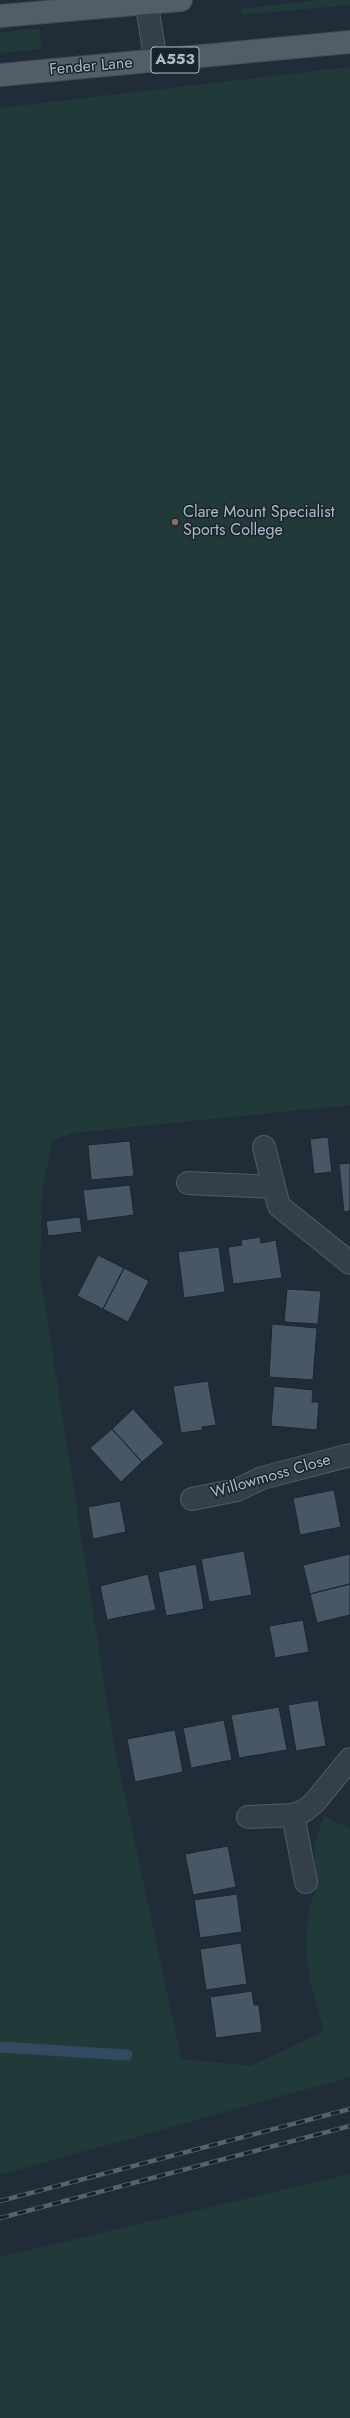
<!DOCTYPE html>
<html>
<head>
<meta charset="utf-8">
<style>
	body { margin:0 }
	canvas { display:block; background:#202d38 }
</style>
</head>
<body>
<canvas width="350" height="2418"></canvas>
<script>
const ctx = document.querySelector('canvas').getContext('2d');
ctx.lineJoin = 'round';
function paint(path, color) { ctx.fillStyle = color; ctx.fill(path, 'evenodd'); }
const toPath = rows => new Path2D(rows.map(r => 'M' + r).join(''));
function stroke(path, color, width, dash) { ctx.strokeStyle = color; ctx.lineWidth = width; ctx.lineCap = dash ? 'butt' : 'round'; ctx.setLineDash(dash || []); ctx.stroke(path); }
function write(font, color, halo, rows, align = 'center') {
  ctx.font = font + ' Jost,sans-serif'; ctx.lineWidth = 3; ctx.setLineDash([]); ctx.textBaseline = 'middle'; ctx.strokeStyle = halo; ctx.fillStyle = color; for (const [text, x, y, turn = 0] of rows) {
    ctx.save(); ctx.translate(x, y); ctx.rotate((+turn || 0) * Math.PI / 180); ctx.textAlign = isNaN(turn) ? turn : align; if (halo) ctx.strokeText(text, 0, 0); ctx.fillText(text, 0, 0); ctx.restore();
  }
}
paint(toPath([
	[317,0,350,0,350,5,242,15,240,9],
	[39,28,42,49,0,53,0,33],
	[350,67,350,1105,73,1133,53,1140,42,1190,40,1273,113,1740,181,2059,251,2066,324,2031,309,1978,306,1944,309,1909,317,1886,314,1847,324,1817,350,1828,350,2077,0,2175,0,108],
	[350,2174,350,2418,0,2418,0,2257]
]), '#223939');
stroke(toPath([
	[0,2047,127,2055]
]), '#334b60', 11);
const building = toPath([
	[328,1137,332,1172,314,1174,310,1139,328,1137],
	[130,1141,134,1176,91,1180,88,1145,130,1141],
	[350,1163,350,1211,344,1212,339,1164,350,1163],
	[130,1185,134,1215,87,1221,83,1190,130,1185],
	[80,1217,82,1232,48,1236,46,1221,80,1217],
	[260,1237,261,1243,276,1240,282,1278,233,1284,228,1247,242,1245,241,1240,260,1237],
	[219,1247,225,1292,184,1298,178,1252,219,1247],
	[98,1255,124,1268,103,1309,77,1296,98,1255],
	[124,1268,149,1281,128,1322,103,1309,124,1268],
	[287,1289,321,1291,318,1324,284,1322,287,1289],
	[272,1324,317,1328,313,1380,269,1377,272,1324],
	[208,1381,216,1425,202,1427,203,1430,181,1433,173,1386,208,1381],
	[274,1386,313,1390,312,1402,319,1402,317,1430,271,1426,274,1386],
	[133,1409,164,1443,142,1462,112,1429,133,1409],
	[112,1429,142,1462,121,1482,90,1448,112,1429],
	[334,1490,341,1527,300,1535,293,1498,334,1490],
	[120,1501,126,1532,93,1539,88,1507,120,1501],
	[244,1551,252,1595,209,1602,201,1559,244,1551],
	[350,1554,350,1584,310,1594,303,1565,350,1554],
	[196,1564,204,1609,166,1616,158,1572,196,1564],
	[148,1574,156,1610,107,1620,100,1586,148,1574],
	[350,1584,350,1615,317,1623,310,1594,350,1584],
	[303,1620,309,1652,275,1658,269,1626,303,1620],
	[318,1700,326,1746,296,1751,288,1705,318,1700],
	[279,1707,287,1750,239,1758,231,1715,279,1707],
	[224,1720,232,1760,191,1768,183,1728,224,1720],
	[175,1730,183,1772,135,1782,127,1739,175,1730],
	[228,1846,236,1887,193,1895,185,1854,228,1846],
	[237,1894,242,1932,200,1938,194,1900,237,1894],
	[241,1943,247,1984,206,1990,200,1949,241,1943],
	[252,1991,254,2005,259,2005,262,2032,216,2038,210,1997,252,1991]
]);
paint(building, '#485764');
stroke(building, '#1b252f', 1);
const minor = toPath([
	[146,0,156,62],
	[188,1183,274,1187,264,1147],
	[274,1187,279,1206,350,1263],
	[192,1499,237,1490,262,1478,350,1455],
	[248,1817,293,1815],
	[306,1882,293,1815,304,1811,314,1803,350,1759]
]);
const major = toPath([
	[0,16,181,0],
	[0,75,350,42]
]);
stroke(minor, '#515c66', 24);
stroke(major, '#404a55', 24);
stroke(minor, '#333f49', 22);
stroke(major, '#515e69', 22);
const rail = toPath([
	[0,2201,350,2109],
	[0,2218,350,2126]
]);
stroke(rail, '#556370', 4.5);
stroke(rail, '#19232d', 3, [9]);
for (const [x, y, r, color] of [
	[175,522,4,"#8d6e63"]
]) { const dot = new Path2D(); dot.arc(x, y, r, 0, 2 * Math.PI); ctx.fillStyle = color; ctx.fill(dot); stroke(dot, '#19232d', 1.5); }
for (const [x, y, w] of [
	[175,60,48]
]) { const box = new Path2D(); box.roundRect(x - w / 2, y - 13, w, 26, 3); ctx.fillStyle = '#19232d'; ctx.fill(box); stroke(box, '#aeb9c5', 1); }
write('bold 15px', '#aeb9c5', null, [
	["A553",175,60]
]);
write('16px', '#aeb9c5', '#19232d', [
	["Fender Lane",91,67,-5],
	["Willowmoss Close",271,1477,-16]
]);
write('16px', '#aeb9c5', '#19232d', [
	["Clare Mount Specialist",183,513],
	["Sports College",183,531]
], 'left');
</script>
</body>
</html>
